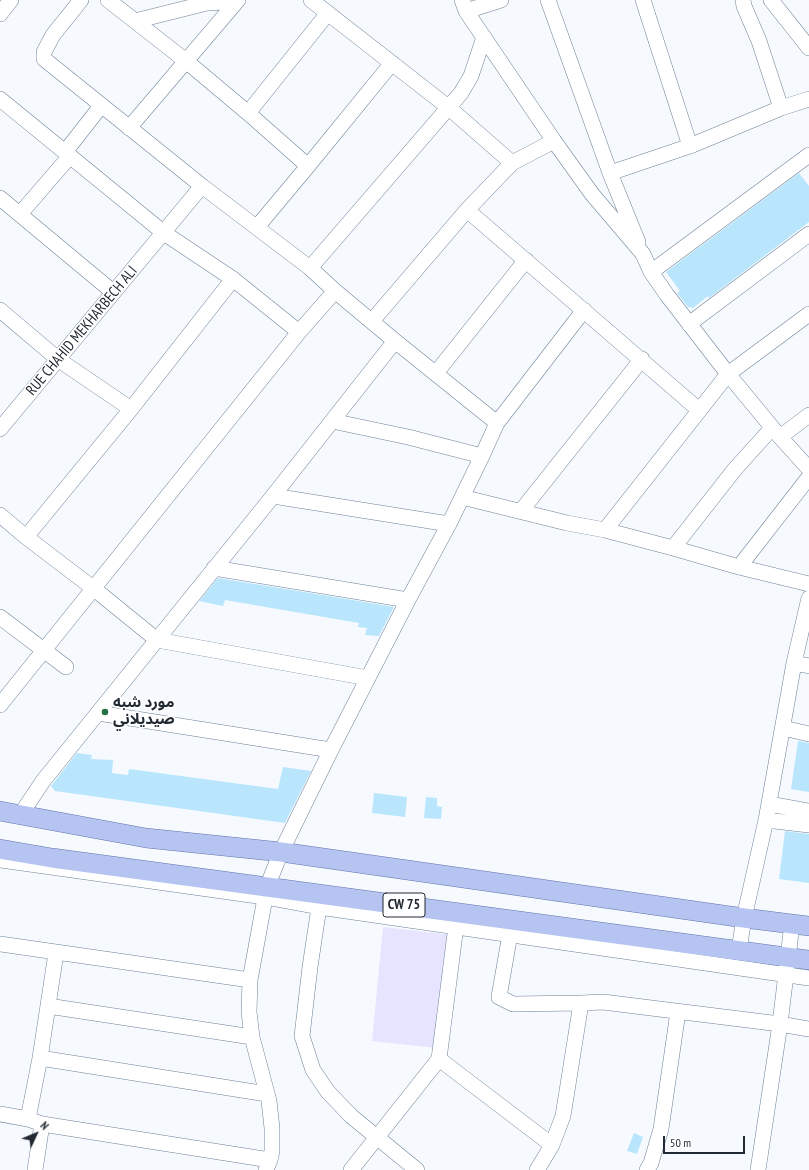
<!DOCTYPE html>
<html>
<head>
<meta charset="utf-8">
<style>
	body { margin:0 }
	#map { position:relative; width:809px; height:1170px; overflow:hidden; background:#f6faff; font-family:"PT Sans Narrow",sans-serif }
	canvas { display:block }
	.north { position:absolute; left:16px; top:1114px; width:40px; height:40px; -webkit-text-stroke:3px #fff; paint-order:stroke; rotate:46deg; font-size:11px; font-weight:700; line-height:16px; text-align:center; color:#212932 }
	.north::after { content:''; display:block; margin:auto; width:14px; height:18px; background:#212932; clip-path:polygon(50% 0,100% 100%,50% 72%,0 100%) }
	.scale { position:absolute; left:663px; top:1136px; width:82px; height:18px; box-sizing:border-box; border:2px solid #212932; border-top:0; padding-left:5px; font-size:12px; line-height:14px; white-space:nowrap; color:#212932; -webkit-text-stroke:3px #fff; paint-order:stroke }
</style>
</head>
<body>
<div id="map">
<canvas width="809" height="1170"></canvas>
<div class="north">N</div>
<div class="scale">50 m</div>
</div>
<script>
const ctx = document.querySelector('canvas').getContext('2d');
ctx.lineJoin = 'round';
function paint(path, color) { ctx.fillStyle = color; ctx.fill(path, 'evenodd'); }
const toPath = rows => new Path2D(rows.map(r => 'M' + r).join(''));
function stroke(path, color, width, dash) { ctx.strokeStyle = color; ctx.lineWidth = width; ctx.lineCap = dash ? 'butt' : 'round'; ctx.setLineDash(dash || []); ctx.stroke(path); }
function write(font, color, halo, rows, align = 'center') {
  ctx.font = font + ' "PT Sans Narrow","Noto Sans Arabic",sans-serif'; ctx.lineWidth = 3; ctx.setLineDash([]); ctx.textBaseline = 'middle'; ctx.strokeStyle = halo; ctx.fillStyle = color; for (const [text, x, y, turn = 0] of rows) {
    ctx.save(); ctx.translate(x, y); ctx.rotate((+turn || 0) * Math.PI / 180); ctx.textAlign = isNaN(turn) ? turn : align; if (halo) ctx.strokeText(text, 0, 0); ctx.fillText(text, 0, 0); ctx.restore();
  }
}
paint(toPath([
	[383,927,451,935,436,1048,372,1041]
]), '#e6e4ff');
paint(toPath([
	[799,173,809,186,809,222,709,298,708,296,693,308,688,307,677,293,680,291,666,272],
	[218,578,329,596,394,607,379,636,365,635,367,628,358,627,359,623,225,600,223,606,199,601],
	[798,741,809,743,809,792,791,789],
	[77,753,92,755,91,759,113,760,112,773,128,775,129,769,278,789,283,767,311,771,285,823,55,791,51,786],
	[374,793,407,797,405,817,372,813],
	[426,797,437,798,437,806,442,807,441,819,424,818],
	[785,831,809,834,809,883,779,879],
	[634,1133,643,1137,637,1154,627,1151]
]), '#b9e6fd');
const minor = toPath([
	[81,0,53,35,44,52,44,59,202,186,310,268,335,291,395,341,497,423],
	[108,0,186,61,248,113,308,166],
	[311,0,448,107,512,163],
	[462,0,466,11,554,141,592,194,643,254,651,272,667,295,728,374,780,437,809,469],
	[548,0,610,173,638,242],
	[643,0,690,146],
	[743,0,744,6,759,41,781,108],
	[771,0,809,48],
	[466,11,501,0],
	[0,14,11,0],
	[135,21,207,3,237,1],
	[0,99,164,233,233,279,299,332],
	[248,113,328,13],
	[129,128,238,0],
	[65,152,101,106],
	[610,173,690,146,781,108,809,99],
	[0,198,113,292],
	[467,210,699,410],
	[20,214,70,156],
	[257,227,308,166,392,63],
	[310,268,461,93,471,76,484,37],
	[651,272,809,155],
	[0,310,59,360,131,409],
	[372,321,467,210,512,163,554,141],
	[689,324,809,234],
	[436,373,526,260],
	[332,421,408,437,482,456],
	[0,429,202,186],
	[780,437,809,415],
	[273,496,449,524],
	[462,497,567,523,605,530,673,548,739,567,809,584],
	[521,511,642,359],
	[0,515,26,537,93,588,157,640,368,678],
	[605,530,728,374,809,314],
	[26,537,131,409,233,279],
	[673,548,735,469,772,428],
	[739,567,809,477],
	[214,568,408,600],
	[0,617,66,667],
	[794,663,809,666],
	[0,705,299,332,335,291],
	[98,713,331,750],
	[783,728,809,734],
	[769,804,809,811],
	[21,814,43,781,273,496,395,341],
	[766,820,809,825],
	[0,860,265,897,319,907,809,978],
	[319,907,310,967,302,1036,313,1070,328,1092,351,1116,417,1170],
	[510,934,499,997,513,1004,581,1003],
	[0,944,250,980],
	[739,950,744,918,766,820,794,663,809,598],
	[48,1006,252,1037],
	[40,1058,267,1094],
	[439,1059,552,1145],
	[0,1114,28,1119,42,1124,270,1160],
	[28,1119,40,1058,56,953],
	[35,1170,42,1124],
	[266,1170,270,1160,272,1151,272,1128,269,1101,252,1037,249,1012,250,980,267,887,281,852,331,750,408,600,449,524,482,456,497,423,584,310],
	[351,1170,439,1059,456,926],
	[537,1170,552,1145,563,1116,581,1003,603,1002,780,1024,809,1029],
	[647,1170,651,1163,661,1129,678,1012],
	[758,1170,780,1024,792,924]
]);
const major = toPath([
	[0,811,146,838,281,852,744,918,809,926],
	[0,849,52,858,809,960]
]);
stroke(minor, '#6d8297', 16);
stroke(major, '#6174a8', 20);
stroke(minor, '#fff', 15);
stroke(major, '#b5c4f1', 19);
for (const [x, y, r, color] of [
	[105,712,4,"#237242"]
]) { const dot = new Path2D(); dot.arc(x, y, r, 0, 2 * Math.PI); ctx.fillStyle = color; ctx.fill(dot); stroke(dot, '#fff', 1.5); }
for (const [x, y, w] of [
	[404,905,42]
]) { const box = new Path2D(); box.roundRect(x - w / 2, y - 12, w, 24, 3); ctx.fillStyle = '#fff'; ctx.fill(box); stroke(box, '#212932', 1); }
write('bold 14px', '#212932', null, [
	["CW 75",404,905]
]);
write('15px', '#212932', '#fff', [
	["RUE CHAHID MEKHARBECH ALI",82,331,-50]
]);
write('bold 15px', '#212932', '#fff', [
	["مورد شبه",113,703],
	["صيديلاني",113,720]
], 'left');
</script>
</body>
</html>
